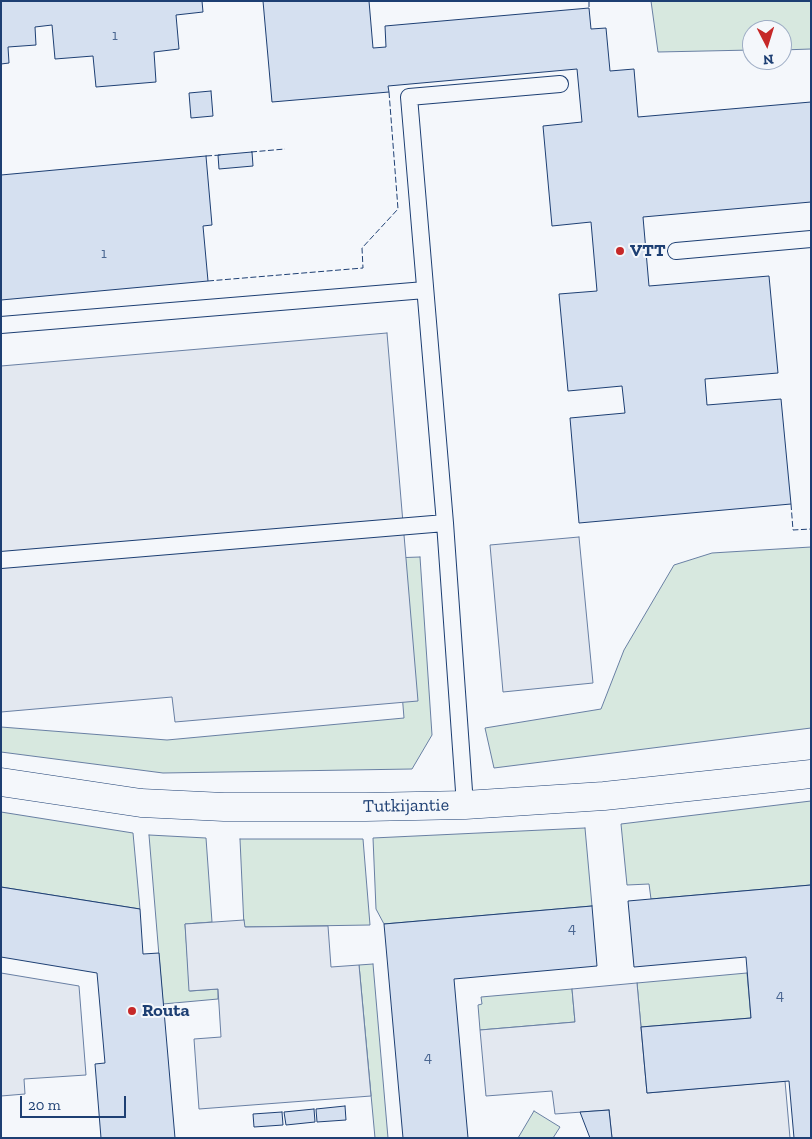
<!DOCTYPE html>
<html>
<head>
<meta charset="utf-8">
<style>
	body { margin:0 }
	#map { position:relative; width:812px; height:1139px; overflow:hidden; background:#f4f7fb; font-family:"Zilla Slab",serif }
	canvas { display:block }
	.frame { position:absolute; inset:0; border:2px solid #1d3f73; pointer-events:none }
	.north { position:absolute; left:742px; top:20px; width:50px; height:50px; box-sizing:border-box; background:#f4f7fb; border:1px solid #9eadc5; border-radius:50%; rotate:175deg; font-size:14px; font-weight:700; line-height:20px; text-align:center; color:#1d3f73 }
	.north::after { content:''; display:block; margin:auto; width:18px; height:22px; background:#c62828; clip-path:polygon(50% 0,100% 100%,50% 72%,0 100%) }
	.scale { position:absolute; left:20px; top:1096px; width:106px; height:22px; box-sizing:border-box; border:2px solid #1d3f73; border-top:0; padding-left:6px; font-size:15px; line-height:18px; white-space:nowrap; color:#1d3f73; -webkit-text-stroke:4px #f4f7fb; paint-order:stroke }
</style>
</head>
<body>
<div id="map">
<canvas width="812" height="1139"></canvas>
<div class="frame"></div>
<div class="north">N</div>
<div class="scale">20 m</div>
</div>
<script>
const ctx = document.querySelector('canvas').getContext('2d');
ctx.lineJoin = 'round';
function paint(path, color) { ctx.fillStyle = color; ctx.fill(path, 'evenodd'); }
const toPath = rows => new Path2D(rows.map(r => 'M' + r).join(''));
function stroke(path, color, width, dash) { ctx.strokeStyle = color; ctx.lineWidth = width; ctx.lineCap = dash ? 'butt' : 'round'; ctx.setLineDash(dash || []); ctx.stroke(path); }
function write(font, color, halo, rows, align = 'center') {
  ctx.font = font + ' "Zilla Slab",serif'; ctx.lineWidth = 4; ctx.setLineDash([]); ctx.textBaseline = 'middle'; ctx.strokeStyle = halo; ctx.fillStyle = color; for (const [text, x, y, turn = 0] of rows) {
    ctx.save(); ctx.translate(x, y); ctx.rotate((+turn || 0) * Math.PI / 180); ctx.textAlign = isNaN(turn) ? turn : align; if (halo) ctx.strokeText(text, 0, 0); ctx.fillText(text, 0, 0); ctx.restore();
  }
}
const green = toPath([
	[651,1,811,1,811,49,782,50,782,30,752,30,752,50,658,52,651,1],
	[811,547,811,728,494,768,485,728,601,709,624,650,674,565,712,553,811,547],
	[420,557,432,735,412,769,163,773,1,752,1,727,167,740,404,718,391,558,420,557],
	[811,801,811,885,651,899,649,884,627,885,621,824,811,801],
	[1,812,133,833,140,909,1,887,1,812],
	[585,828,592,906,384,924,376,909,373,838,585,828],
	[149,835,206,838,212,922,185,924,190,991,218,989,218,999,163,1004,149,835],
	[240,839,363,839,370,925,244,927,240,839],
	[373,964,388,1138,375,1138,359,965,373,964],
	[747,973,751,1018,641,1027,637,983,747,973],
	[572,989,575,1022,480,1030,478,1005,482,1004,481,997,572,989],
	[534,1111,560,1127,553,1138,518,1138,534,1111]
]);
paint(green, '#d7e8df');
stroke(green, '#687fa3', 1);
const parking = toPath([
	[387,333,418,701,175,722,172,697,1,712,1,366,387,333],
	[579,537,593,683,503,692,490,545,579,537],
	[244,920,245,927,328,926,331,967,359,965,371,1096,199,1109,194,1039,221,1037,218,989,189,991,185,924,244,920],
	[1,973,79,986,86,1075,24,1079,25,1094,1,1096,1,973],
	[637,983,647,1093,785,1081,790,1138,612,1138,609,1110,555,1114,552,1091,486,1096,480,1030,575,1022,572,989,637,983]
]);
paint(parking, '#e3e8f0');
stroke(parking, '#687fa3', 1);
const building = toPath([
	[1,1,202,1,203,12,176,15,179,49,154,52,156,82,96,87,93,56,55,59,52,25,35,27,36,45,8,47,9,63,1,64,1,1],
	[263,1,369,1,373,48,386,47,385,26,589,8,591,29,606,28,610,71,634,69,638,117,811,102,811,202,643,217,649,286,769,276,778,373,705,379,707,405,781,399,791,504,579,523,570,418,625,413,622,386,568,391,559,294,597,291,591,222,552,226,543,126,582,122,577,69,388,86,389,92,272,102,263,1],
	[211,91,213,116,191,118,189,93,211,91],
	[252,152,253,166,219,169,218,155,252,152],
	[206,156,212,225,203,226,208,281,1,300,1,175,206,156],
	[811,885,811,1138,794,1138,789,1081,647,1093,641,1027,751,1018,746,957,634,967,628,901,811,885],
	[1,887,140,909,143,954,159,953,175,1138,101,1138,95,1064,105,1063,97,973,1,957,1,887],
	[592,906,597,966,454,979,468,1138,403,1138,384,924,592,906],
	[345,1106,346,1120,317,1122,316,1109,345,1106],
	[314,1109,315,1122,286,1125,284,1112,314,1109],
	[609,1110,612,1138,590,1138,580,1112,609,1110],
	[282,1112,283,1125,254,1127,253,1114,282,1112]
]);
paint(building, '#d5e0f0');
stroke(building, '#1d3f73', 1);
const lane = toPath([
	[676,251,811,239],
	[1,325,425,290],
	[1,560,445,523],
	[465,805,445,523,409,97,560,84]
]);
const street = toPath([
	[1,782,141,803,224,807,366,807,465,805,604,796,811,774]
]);
stroke(lane, '#1d3f73', 18);
stroke(street, '#1d3f73', 29);
stroke(lane, '#f4f7fb', 16);
stroke(street, '#f4f7fb', 28);
stroke(toPath([
	[589,1,589,8],
	[251,152,285,149],
	[206,156,221,155],
	[208,281,363,268,362,248,398,209,389,92],
	[791,504,793,530,811,529]
]), '#1d3f73', 1, [6, 2.5]);
for (const [x, y, r, color] of [
	[620,251,5,"#c62828"],
	[132,1011,5,"#c62828"]
]) { const dot = new Path2D(); dot.arc(x, y, r, 0, 2 * Math.PI); ctx.fillStyle = color; ctx.fill(dot); stroke(dot, '#f4f7fb', 2); }
write('15px', '#4b6792', null, [
	["1",115,36],
	["1",104,254],
	["4",572,929],
	["4",780,996],
	["4",428,1058]
]);
write('bold 18px', '#1d3f73', '#f4f7fb', [
	["VTT",630,251],
	["Routa",142,1011]
], 'left');
write('18px', '#1d3f73', '#f4f7fb', [
	["Tutkijantie",406,806,-1]
]);
</script>
</body>
</html>
